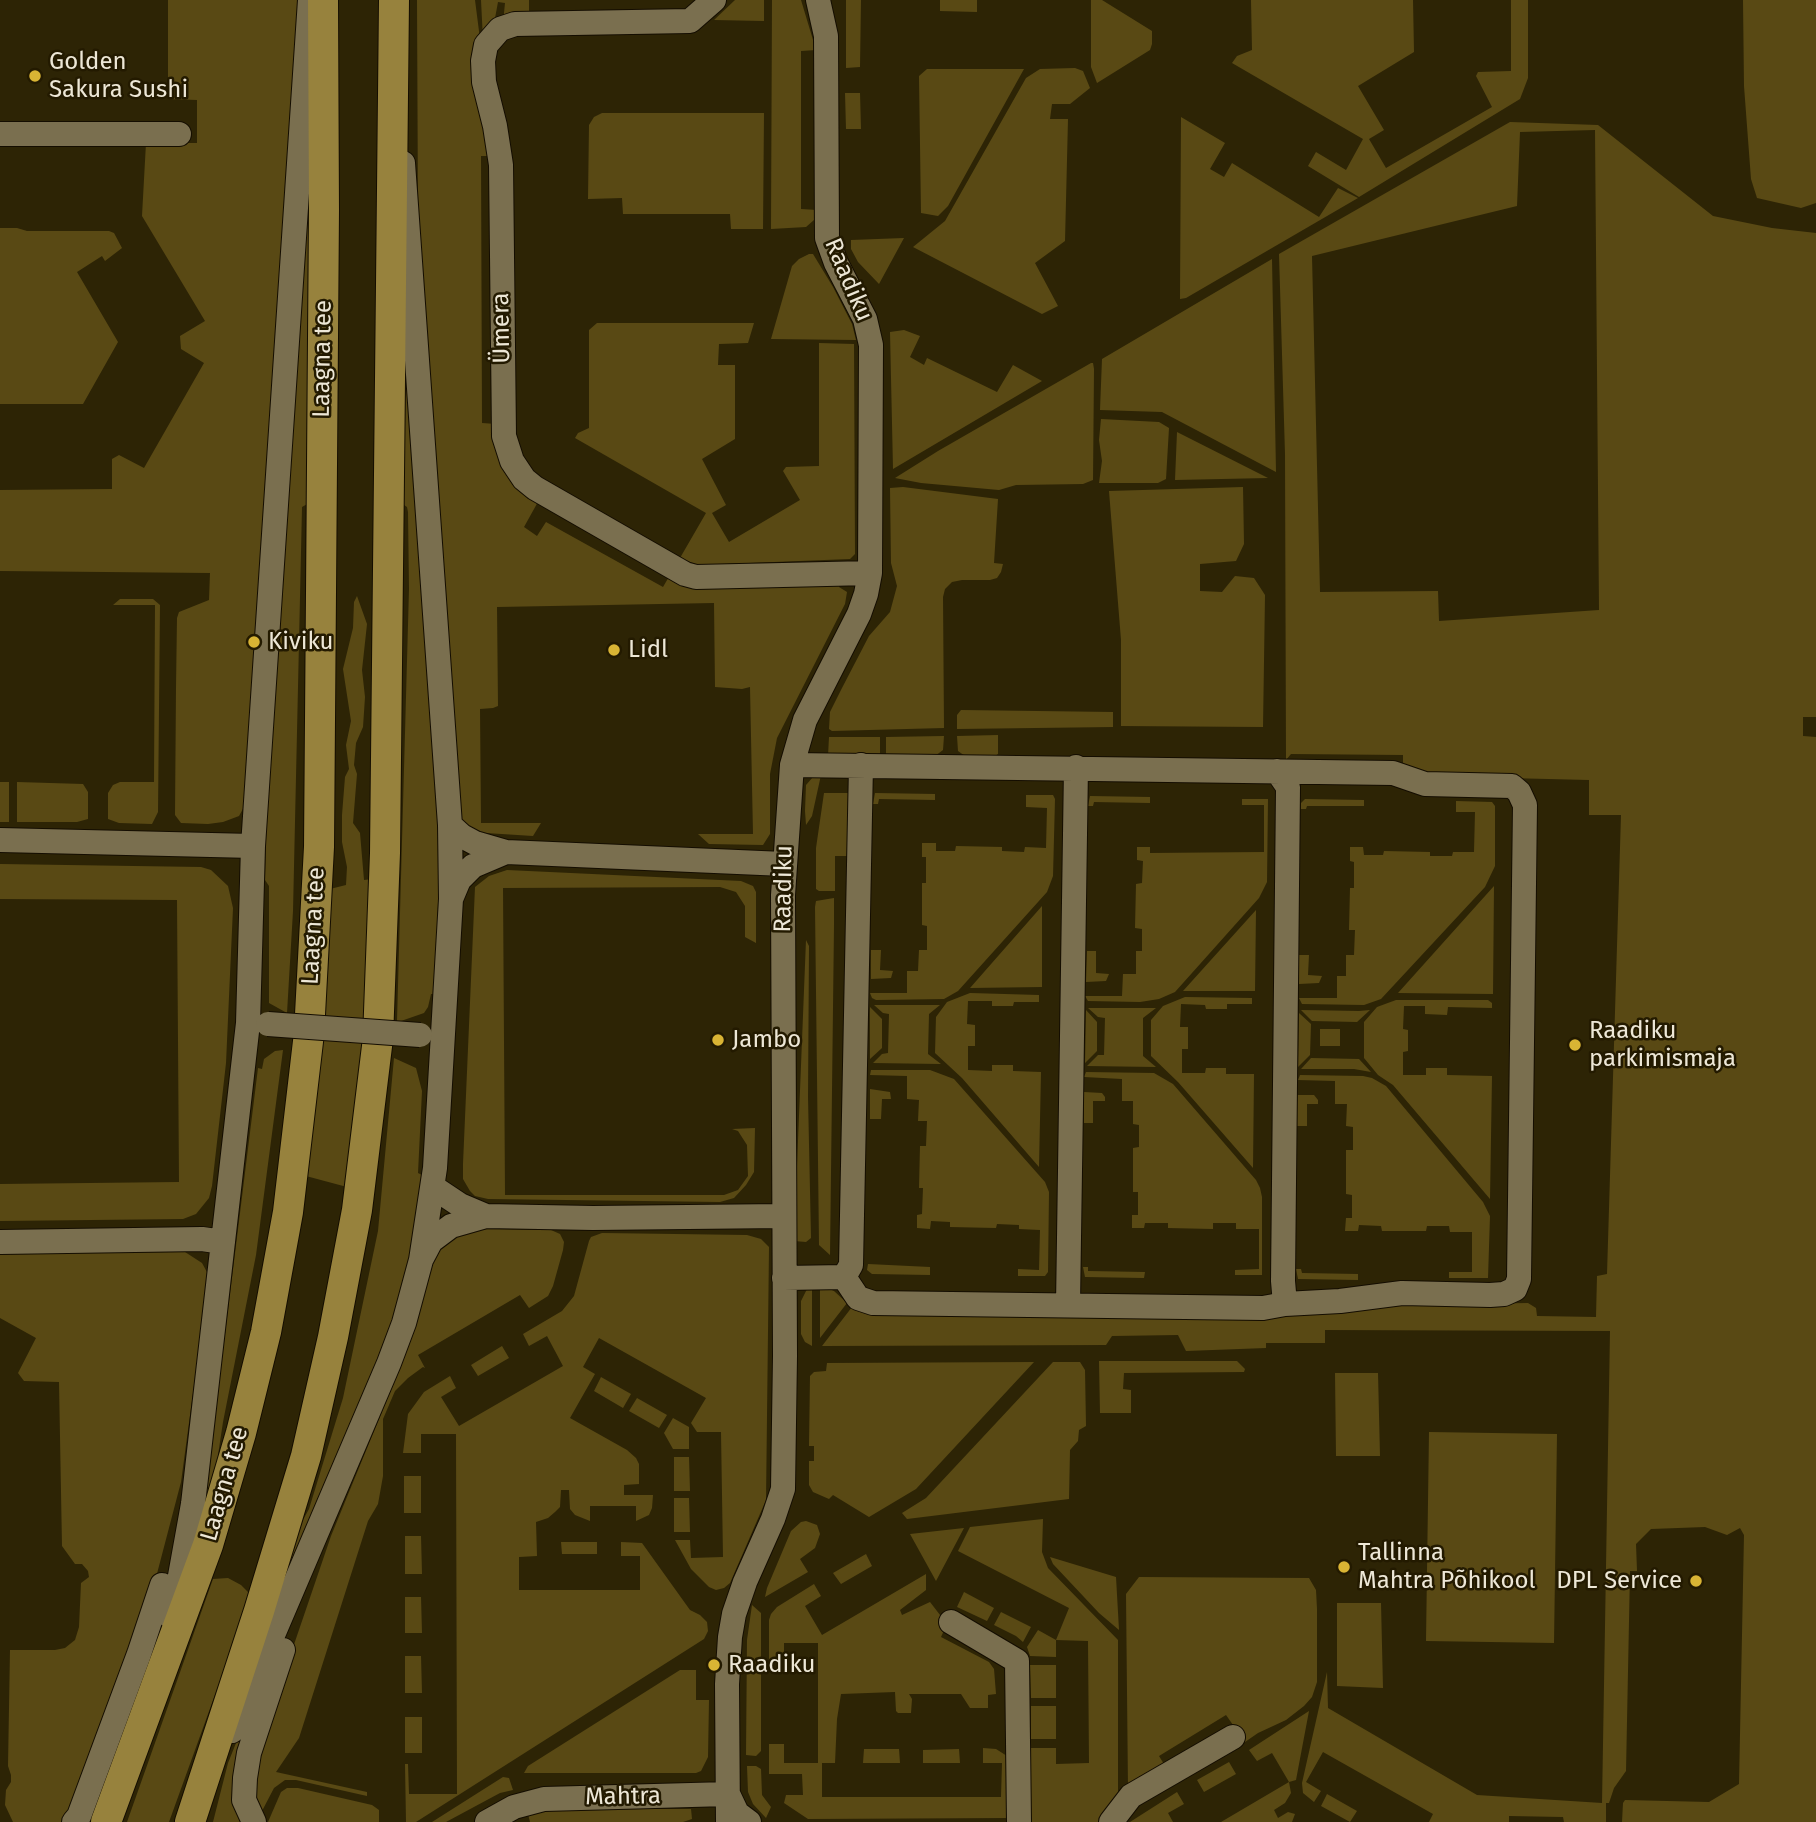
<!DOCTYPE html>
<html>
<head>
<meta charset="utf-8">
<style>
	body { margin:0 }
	canvas { display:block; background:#2d2405 }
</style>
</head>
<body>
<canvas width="1816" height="1822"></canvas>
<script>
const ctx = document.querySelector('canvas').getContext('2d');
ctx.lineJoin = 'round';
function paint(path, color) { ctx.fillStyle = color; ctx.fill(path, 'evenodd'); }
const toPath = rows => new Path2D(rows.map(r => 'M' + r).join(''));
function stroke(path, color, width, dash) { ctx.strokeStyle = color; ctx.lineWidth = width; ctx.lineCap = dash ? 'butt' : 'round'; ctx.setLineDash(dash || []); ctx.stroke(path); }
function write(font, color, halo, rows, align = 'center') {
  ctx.font = font + ' "Fira Sans",sans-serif'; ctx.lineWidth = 5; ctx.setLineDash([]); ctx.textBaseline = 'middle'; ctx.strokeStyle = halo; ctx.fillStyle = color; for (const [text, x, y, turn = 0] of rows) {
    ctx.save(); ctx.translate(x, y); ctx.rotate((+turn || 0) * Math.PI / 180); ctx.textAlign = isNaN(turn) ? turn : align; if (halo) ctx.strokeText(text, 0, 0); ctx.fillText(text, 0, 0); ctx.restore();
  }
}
paint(toPath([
	[168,0,303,0,245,805,239,816,223,822,208,824,181,823,175,815,176,688,177,618,179,612,209,600,210,573,0,571,0,490,112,489,112,459,119,455,144,468,204,363,181,349,180,336,205,321,142,216,146,143,197,143,197,100,168,99],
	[417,0,475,0,495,156,481,156,482,423,496,424,539,500,524,527,537,536,546,522,663,587,670,575,839,582,839,587,847,592,845,604,777,738,770,774,770,834,763,845,709,844,698,834,753,834,750,687,742,689,715,687,714,603,497,607,498,706,493,708,480,709,481,823,541,823,533,836,486,833,472,832,460,818,418,215],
	[481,0,529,0,529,20,503,23,505,3,498,2,493,29,483,40],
	[735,0,764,0,764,21,714,20],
	[772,0,801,0,816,50,801,51,801,209,817,210,814,220,806,227,771,229],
	[846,0,861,0,860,67,846,68],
	[940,0,977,0,977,12,940,11],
	[1091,0,1102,0,1152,31,1152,44,1150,50,1097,83,1091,67],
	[1251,0,1413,0,1414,52,1358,86,1384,130,1369,139,1386,168,1492,107,1476,76,1478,72,1511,71,1511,0,1528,0,1528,78,1520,99,1359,197,1308,166,1316,152,1346,170,1363,139,1232,63,1237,56,1252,50],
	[1743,0,1816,0,1816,203,1801,208,1757,198,1751,179,1744,86],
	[1075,68,1083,71,1090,88,1070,104,1052,104,1050,119,1068,119,1065,241,1035,263,1058,306,1042,314,913,247,945,221,1026,78,1040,69],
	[927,69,1024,69,948,206,938,216,921,213,919,76],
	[845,93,860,93,861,129,846,129],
	[602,113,764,113,763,229,731,229,730,214,623,214,622,198,588,199,589,125,594,117],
	[1181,117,1225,143,1210,169,1224,177,1232,163,1319,217,1338,188,1358,198,1186,298,1180,299],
	[1510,122,1598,125,1713,216,1772,228,1816,233,1816,717,1803,717,1803,736,1816,737,1816,1822,1622,1822,1623,1803,1625,1800,1709,1802,1739,1784,1744,1535,1740,1528,1727,1535,1705,1527,1651,1529,1636,1544,1637,1571,1630,1571,1626,1771,1614,1788,1609,1803,1606,1803,1606,1822,1564,1822,1563,1817,1509,1816,1509,1822,1429,1822,1433,1814,1323,1752,1306,1782,1321,1791,1314,1802,1303,1793,1302,1783,1327,1672,1328,1708,1477,1795,1602,1803,1610,1331,1325,1330,1325,1343,1266,1343,1266,1348,1186,1351,1178,1335,1112,1336,1106,1345,822,1346,852,1307,1361,1306,1528,1303,1536,1308,1537,1316,1596,1317,1597,1276,1607,1274,1621,815,1589,815,1589,780,1426,776,1403,766,1403,755,1291,754,1286,760,1285,454,1279,254],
	[1595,130,1599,610,1439,621,1438,591,1320,592,1312,256,1517,206,1520,132],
	[311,165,309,503,302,507,293,911,287,1013,269,1003,269,886,265,880,267,799],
	[0,228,17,228,27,231,109,231,114,233,122,248,105,261,102,256,77,272,118,342,83,404,0,404],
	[904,238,879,284,858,262,851,249,851,240],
	[809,254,813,254,833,287,852,324,856,340,771,339,792,266,799,259],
	[1272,259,1276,472,1162,412,1100,410,1102,359],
	[597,323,754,323,748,343,719,344,718,365,735,365,735,439,702,459,726,505,712,513,729,542,800,500,783,471,786,467,819,466,819,343,854,344,855,554,850,559,698,565,680,558,706,513,575,438,578,433,589,428,589,330],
	[403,329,440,842,435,994,431,994,428,1007,424,1013,401,1021,397,1021,409,589,408,512,407,507,401,503],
	[904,330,920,336,910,357,924,365,927,358,997,392,1013,365,1042,381,893,469,890,332],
	[1091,363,1093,363,1094,369,1093,480,1083,484,1016,485,999,490,921,483,895,478,938,451],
	[1101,419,1159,422,1169,428,1166,479,1158,483,1099,483,1102,461,1099,440],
	[1177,432,1268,478,1175,480],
	[903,487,998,499,994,563,1003,564,1001,572,997,578,990,580,962,580,952,582,945,589,943,597,944,728,832,731,829,729,830,712,842,688,869,636,890,612,897,586,891,563,890,488],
	[1243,487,1244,544,1236,561,1200,564,1200,591,1222,592,1235,576,1254,578,1265,595,1263,727,1121,726,1121,640,1109,491],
	[357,596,367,624,362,670,365,697,363,727,356,743,354,765,357,774,353,823,360,833,364,880,372,879,369,960,356,1112,347,1187,306,1176,325,1014,330,889,346,885,347,867,342,842,342,815,345,777,349,769,346,745,351,721,343,669,353,628,354,602],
	[120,599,153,599,160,605,158,812,152,824,119,823,108,819,108,793,113,785,120,782,154,782,155,605,113,605],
	[961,710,1113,712,1113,727,957,729,957,715],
	[998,735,998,754,995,756,965,756,958,751,957,736],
	[944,736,943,750,935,756,886,755,886,737],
	[829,737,880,737,880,755,828,756],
	[821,775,812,816,806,825,805,811,806,785,813,777],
	[0,782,9,782,9,822,0,822],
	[17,782,83,784,88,792,88,819,77,822,17,822],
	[824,793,854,793,849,856,835,856,835,891,819,891,816,889,816,848],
	[875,793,935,794,935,800,879,799,878,804,873,804],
	[1026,795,1053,795,1055,799,1053,876,1047,892,958,991,944,999,876,1000,872,998,870,993,907,993,907,971,918,971,919,950,927,950,927,926,922,925,922,883,926,883,926,857,922,857,922,843,936,843,936,851,955,851,956,846,1002,847,1002,851,1024,852,1025,847,1046,848,1047,808,1026,807],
	[1090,796,1150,797,1150,803,1094,802,1093,806,1088,806],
	[1242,799,1268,799,1267,882,1259,898,1175,992,1159,999,1140,1002,1088,1001,1085,996,1122,996,1123,974,1136,974,1136,951,1142,951,1142,929,1135,928,1136,884,1142,883,1143,861,1137,860,1137,847,1150,847,1150,853,1264,852,1264,805,1242,805],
	[1305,799,1364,800,1364,806,1307,806,1306,809,1301,809,1301,803],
	[1456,801,1492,802,1495,806,1495,866,1485,887,1381,999,1364,1005,1302,1004,1299,998,1337,998,1337,976,1346,976,1346,955,1354,955,1355,930,1349,930,1350,888,1354,888,1354,862,1350,861,1350,847,1363,847,1364,855,1383,855,1384,851,1430,852,1430,856,1452,856,1453,852,1474,852,1475,812,1456,812],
	[0,864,201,867,211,870,228,886,233,908,226,1063,212,1186,209,1198,196,1214,183,1219,0,1221,0,1184,179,1182,177,900,0,899],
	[507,870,741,881,753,886,756,892,756,943,745,937,745,906,736,892,720,887,503,888,505,1195,724,1195,738,1190,748,1176,747,1145,738,1131,732,1129,755,1128,754,1172,746,1185,734,1198,720,1202,488,1199,475,1196,470,1191,463,1179,463,1164,475,887,489,876],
	[1494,886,1493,994,1398,993],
	[834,898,834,925,830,1255,819,1245,815,907,816,901],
	[1042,906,1042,987,970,988],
	[1256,910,1255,991,1183,991],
	[806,940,809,946,808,1097,811,1238,806,1242,794,1241],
	[871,950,881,950,880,970,893,971,891,978,871,979],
	[1087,951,1096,951,1096,973,1109,974,1106,981,1086,982],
	[1299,955,1309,955,1308,975,1322,976,1319,983,1299,984],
	[970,993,1039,995,1039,1002,1014,1002,1013,1006,992,1006,992,1001,968,1001,967,1024,975,1025,975,1046,968,1046,968,1070,992,1071,992,1065,1013,1065,1013,1071,1041,1072,1039,1167,962,1078,935,1053,936,1017,947,1002],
	[1185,997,1252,998,1252,1004,1227,1004,1227,1009,1206,1009,1205,1005,1181,1004,1180,1027,1188,1027,1188,1049,1182,1049,1182,1073,1205,1073,1206,1068,1226,1068,1226,1074,1254,1074,1253,1168,1178,1082,1151,1056,1151,1020,1163,1006],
	[1396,1000,1488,1000,1492,1003,1492,1008,1448,1007,1447,1015,1425,1014,1425,1006,1404,1006,1403,1029,1408,1030,1408,1051,1403,1052,1403,1075,1426,1075,1426,1068,1447,1068,1447,1075,1492,1076,1490,1199,1393,1085,1378,1075,1364,1058,1364,1022,1377,1007],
	[874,1005,940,1005,929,1014,928,1054,941,1064,873,1063,882,1054,888,1053,889,1014,883,1013],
	[870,1007,882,1019,882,1048,870,1059],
	[1088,1008,1156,1008,1143,1018,1143,1056,1156,1067,1087,1066,1098,1055,1104,1055,1105,1018,1098,1017],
	[1086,1010,1097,1022,1097,1051,1085,1063],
	[1301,1010,1359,1011,1370,1010,1357,1022,1312,1021],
	[1299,1013,1311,1024,1310,1055,1298,1067],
	[1320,1029,1340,1029,1340,1046,1320,1046],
	[283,1050,256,1255,223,1422,218,1455,220,1462,204,1520,208,1471,258,1068,262,1069,264,1059,275,1051],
	[394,1058,416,1068,422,1091,418,1173,422,1175,413,1244,398,1304,384,1346,281,1588,299,1527,309,1509,343,1398,378,1231],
	[1311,1058,1359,1059,1371,1072,1354,1069,1301,1069],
	[871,1070,930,1070,954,1079,1045,1182,1049,1192,1048,1272,1045,1276,1018,1276,1018,1269,1039,1270,1040,1230,1019,1229,1019,1225,997,1224,996,1228,950,1227,950,1222,931,1221,930,1229,917,1228,917,1215,922,1214,923,1188,919,1188,920,1146,926,1146,927,1121,918,1121,919,1100,907,1099,907,1076,870,1075],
	[1086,1072,1154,1073,1173,1084,1256,1180,1260,1188,1262,1197,1262,1275,1235,1275,1235,1270,1259,1269,1259,1229,1236,1229,1236,1223,1213,1223,1213,1229,1168,1228,1168,1223,1145,1223,1144,1228,1132,1228,1132,1215,1138,1215,1138,1192,1133,1192,1133,1148,1139,1147,1139,1125,1133,1124,1133,1101,1122,1101,1122,1079,1084,1077],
	[1300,1075,1363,1076,1372,1078,1386,1086,1483,1202,1490,1216,1488,1278,1449,1278,1449,1272,1472,1272,1472,1232,1450,1232,1449,1226,1427,1226,1426,1231,1382,1231,1381,1226,1359,1225,1358,1231,1345,1231,1346,1218,1352,1218,1352,1195,1346,1194,1346,1150,1353,1150,1353,1127,1346,1126,1347,1104,1335,1104,1335,1081,1298,1080],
	[870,1089,890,1092,891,1099,882,1099,881,1119,870,1119],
	[1084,1092,1102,1093,1105,1097,1105,1101,1093,1101,1093,1123,1084,1123],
	[1297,1095,1314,1095,1318,1100,1318,1104,1307,1104,1307,1126,1297,1126],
	[470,1229,551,1230,560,1234,564,1242,563,1250,553,1286,548,1296,529,1308,520,1295,418,1355,425,1368,423,1367,408,1378,395,1391,383,1419,383,1476,378,1504,368,1521,299,1738,276,1772,367,1792,367,1796,296,1780,285,1780,274,1788,262,1811,255,1805,257,1753,331,1536,395,1380,432,1263,442,1243],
	[602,1233,747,1235,761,1239,769,1247,766,1500,730,1583,724,1588,716,1590,709,1587,691,1569,675,1540,690,1540,691,1558,723,1557,721,1432,697,1432,691,1423,706,1398,599,1338,583,1367,595,1374,570,1418,627,1450,636,1458,639,1464,639,1484,624,1485,624,1495,653,1495,652,1508,649,1515,636,1521,636,1506,590,1506,590,1521,575,1515,570,1509,569,1490,561,1490,560,1507,555,1512,548,1518,536,1522,537,1556,519,1557,519,1590,640,1590,640,1556,621,1556,621,1542,642,1543,690,1610,700,1615,707,1622,708,1631,704,1639,416,1822,406,1822,405,1764,408,1764,409,1794,457,1794,456,1434,421,1434,421,1453,403,1453,408,1414,424,1392,450,1376,456,1388,441,1397,459,1426,563,1366,547,1336,529,1346,523,1334,562,1311,574,1296,589,1241,591,1237],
	[185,1252,202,1263,208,1274,208,1282,181,1482,148,1608,64,1822,13,1822,5,1805,6,1790,11,1782,11,1775,8,1766,10,1650,55,1650,65,1648,75,1640,79,1627,81,1583,89,1577,88,1571,82,1564,75,1564,62,1546,59,1382,24,1381,18,1373,36,1338,0,1318,0,1253],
	[868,1264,930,1267,930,1275,872,1274,867,1270],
	[1083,1267,1088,1267,1088,1271,1145,1272,1144,1278,1085,1277],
	[1296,1269,1301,1269,1302,1273,1358,1274,1358,1280,1298,1279],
	[820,1285,834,1291,847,1303,820,1338],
	[812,1287,812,1346,805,1342,801,1334,801,1301,807,1289],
	[502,1346,509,1358,478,1376,471,1365],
	[1099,1361,1237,1361,1245,1369,1244,1372,1124,1373,1123,1389,1131,1390,1131,1413,1100,1413],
	[1034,1362,916,1489,869,1517,833,1495,829,1499,813,1492,809,1485,809,1461,814,1461,814,1446,809,1446,810,1376,814,1372,826,1371,827,1363],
	[1053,1362,1080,1362,1085,1370,1086,1426,1079,1430,1078,1441,1070,1450,1069,1499,907,1519,902,1513,926,1498],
	[1335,1373,1378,1373,1380,1456,1336,1456],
	[601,1377,631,1394,623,1408,594,1391],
	[637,1398,667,1415,659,1428,629,1411],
	[673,1418,689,1427,689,1449,673,1449,664,1433],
	[1429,1432,1557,1434,1554,1643,1426,1641],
	[674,1457,689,1457,690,1491,674,1491],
	[404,1476,421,1476,421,1513,404,1513],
	[674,1498,689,1498,690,1532,674,1532],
	[1043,1519,1042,1552,1048,1568,1118,1640,1118,1796,1105,1809,1102,1822,1031,1822,1031,1748,1056,1748,1056,1764,1089,1763,1088,1641,1056,1640,1056,1657,1030,1656,1027,1647,1038,1630,1056,1640,1069,1608,958,1551,970,1527],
	[806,1521,817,1525,820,1534,815,1548,800,1559,808,1572,765,1597,767,1588,791,1531,801,1522],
	[964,1528,936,1581,910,1534],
	[405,1536,421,1536,422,1574,405,1574],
	[561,1542,597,1542,597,1554,562,1554],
	[866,1554,872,1566,841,1584,833,1573],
	[1050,1557,1116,1577,1119,1630,1099,1613,1053,1564],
	[926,1574,926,1590,900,1610,902,1615,930,1602,947,1624,941,1637,989,1662,994,1669,996,1694,988,1695,988,1708,970,1708,961,1694,909,1694,912,1699,911,1713,898,1713,896,1711,895,1692,841,1694,837,1719,835,1763,822,1763,822,1797,1001,1797,1002,1763,983,1763,983,1748,996,1749,1007,1756,1007,1818,808,1819,784,1803,786,1795,803,1795,802,1774,769,1774,769,1744,784,1744,784,1763,818,1763,818,1643,784,1643,784,1661,769,1662,769,1620,771,1614,777,1607,814,1584,821,1596,805,1606,822,1635],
	[1139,1577,1309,1578,1316,1590,1317,1609,1317,1682,1312,1697,1304,1706,1286,1720,1258,1733,1245,1742,1226,1715,1159,1756,1167,1769,1128,1789,1126,1594],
	[228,1578,241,1585,251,1595,169,1822,127,1822,213,1579],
	[964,1592,994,1608,987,1621,957,1607],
	[405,1597,421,1597,422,1633,405,1633],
	[1337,1603,1381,1603,1383,1688,1337,1686],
	[752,1605,761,1613,761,1751,756,1756,746,1755,747,1640],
	[1001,1612,1031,1627,1023,1642,1016,1636,994,1625],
	[405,1656,421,1656,422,1693,405,1693],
	[1030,1665,1056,1665,1056,1698,1031,1698],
	[680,1670,696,1670,696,1700,709,1700,708,1757,701,1771,696,1773,524,1773,528,1766],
	[260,1683,243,1822,213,1822,228,1763],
	[1031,1706,1056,1706,1056,1739,1031,1739],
	[1309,1711,1296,1780,1289,1782,1291,1793,1285,1803,1274,1810,1278,1818,1288,1812,1295,1814,1292,1822,1221,1822,1289,1782,1272,1753,1257,1761,1249,1750],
	[405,1717,422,1717,422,1753,405,1753],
	[864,1749,899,1749,900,1763,863,1763],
	[959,1749,960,1763,923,1763,923,1750],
	[1229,1762,1236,1774,1204,1792,1197,1780],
	[747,1766,756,1766,761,1769,762,1795,771,1807,766,1818,753,1804,748,1792],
	[503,1777,509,1778,513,1790,500,1793,446,1822,432,1822],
	[287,1788,298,1788,372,1805,379,1810,379,1822,268,1822,281,1792],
	[1177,1792,1184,1804,1168,1813,1173,1822,1130,1822],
	[1327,1794,1357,1811,1350,1822,1321,1806],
	[552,1809,691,1809,692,1819,683,1822,530,1822,528,1814]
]), '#594914');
const minor = toPath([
	[714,0,690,21,515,24,500,29,486,45,483,61,484,82,495,126,501,165,504,436,512,461,524,479,535,488,685,574,696,577,870,573],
	[0,134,179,134],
	[792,765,1393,773,1425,784,1512,786,1519,792,1525,805,1519,1279,1515,1289,1504,1294,1490,1295,1402,1293,1340,1301,1285,1304],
	[450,825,462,836,475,843,506,852,784,864],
	[0,840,253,846],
	[451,899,459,880,473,866,506,852],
	[433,1187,460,1205,486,1216],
	[0,1242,202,1239,223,1242],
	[422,1258,431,1241,451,1226,486,1216,593,1218,783,1216],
	[844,1277,858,1298,873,1303,1263,1308,1285,1304,1283,1281,1288,787,1277,771],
	[784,1278,844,1277,851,1265,861,765],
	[1068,1305,1076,767],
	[170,1616,180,1576,193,1504,248,1023,253,846,310,0],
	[951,1622,1017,1661,1019,1822],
	[232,1731,389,1363,404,1323,421,1260,435,1168,451,899,450,825,403,163],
	[728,1794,737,1813,749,1822],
	[74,1822,79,1816,139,1654,162,1585],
	[254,1822,244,1800,245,1778,249,1753,283,1650],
	[487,1822,514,1807,544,1799,728,1794],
	[728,1822,727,1684,730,1637,734,1614,745,1582,773,1519,783,1489,785,1356,783,895,792,765,805,720,859,614,866,594,870,573,871,345,865,319,836,263,827,238,826,36,818,0],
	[1111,1822,1131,1796,1233,1737]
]);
const major = toPath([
	[106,1822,208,1545,241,1433,266,1332,288,1212,309,1033,319,847,324,210,323,0],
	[190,1822,259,1611,306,1456,333,1337,357,1210,378,1038,385,853,394,0]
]);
stroke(minor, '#140d00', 26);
stroke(major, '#140d00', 32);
stroke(minor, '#7a6f4f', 24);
stroke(major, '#97823d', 30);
const minorBridge = toPath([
	[268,1024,420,1035]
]);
stroke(minorBridge, '#140d00', 26, []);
stroke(minorBridge, '#7a6f4f', 24);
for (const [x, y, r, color] of [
	[35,76,7,"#d9b434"],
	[254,642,7,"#d9b434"],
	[614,650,7,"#d9b434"],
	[718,1040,7,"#d9b434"],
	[1575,1045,7,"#d9b434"],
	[1344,1567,7,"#d9b434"],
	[1696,1581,7,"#d9b434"],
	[714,1665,7,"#d9b434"]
]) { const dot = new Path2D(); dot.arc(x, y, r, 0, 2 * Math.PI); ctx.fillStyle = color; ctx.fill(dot); stroke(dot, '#231a00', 2.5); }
write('24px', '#ede7d6', '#231a00', [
	["Golden",49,62],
	["Sakura Sushi",49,90],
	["Kiviku",268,642],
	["Lidl",628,650],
	["Raadiku",1589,1031],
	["parkimismaja",1589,1059],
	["Jambo",732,1040],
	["Tallinna",1358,1553],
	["Mahtra Põhikool",1358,1581],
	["DPL Service",1682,1581,"right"],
	["Raadiku",728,1665]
], 'left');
write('24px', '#ede7d6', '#231a00', [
	["Raadiku",848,280,67],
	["Ümera",502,328,-91],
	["Laagna tee",323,359,-89],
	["Raadiku",784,889,-89],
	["Laagna tee",314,926,-87],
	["Laagna tee",225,1484,-74],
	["Mahtra",623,1797,-1]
]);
</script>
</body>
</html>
